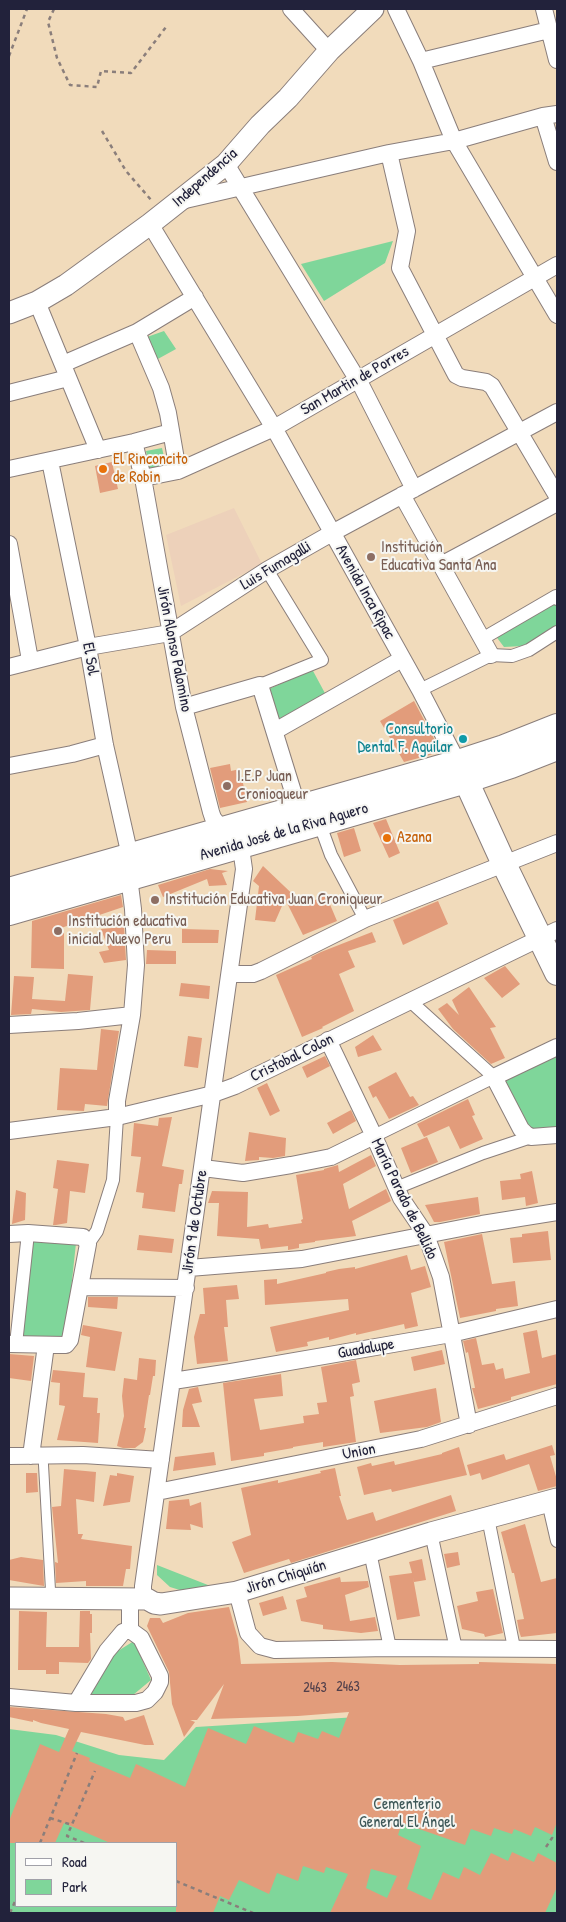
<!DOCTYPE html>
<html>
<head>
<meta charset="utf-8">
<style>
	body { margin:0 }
	#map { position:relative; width:566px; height:1922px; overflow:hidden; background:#f1dbbb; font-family:"Patrick Hand",sans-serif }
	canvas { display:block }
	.frame { position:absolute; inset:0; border:10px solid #22223b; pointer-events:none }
	.legend { position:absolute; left:15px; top:1842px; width:162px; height:65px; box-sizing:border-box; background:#f6f6f2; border:1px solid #a1a1a9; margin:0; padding:6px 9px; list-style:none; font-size:15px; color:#22223b }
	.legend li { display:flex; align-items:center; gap:10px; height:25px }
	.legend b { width:25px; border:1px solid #a1a1a9 }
</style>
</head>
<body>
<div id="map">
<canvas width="566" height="1922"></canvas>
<div class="frame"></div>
<ul class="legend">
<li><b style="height:6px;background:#fff"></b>Road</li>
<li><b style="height:14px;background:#7fd69a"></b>Park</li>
</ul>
</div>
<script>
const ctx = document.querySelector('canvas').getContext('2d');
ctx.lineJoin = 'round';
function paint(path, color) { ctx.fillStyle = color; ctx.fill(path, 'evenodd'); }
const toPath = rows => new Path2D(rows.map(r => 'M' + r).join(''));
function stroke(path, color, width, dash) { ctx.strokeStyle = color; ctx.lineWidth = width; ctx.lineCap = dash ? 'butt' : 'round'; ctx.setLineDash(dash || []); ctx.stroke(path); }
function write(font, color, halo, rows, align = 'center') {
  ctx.font = font + ' "Patrick Hand",sans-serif'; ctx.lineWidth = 4; ctx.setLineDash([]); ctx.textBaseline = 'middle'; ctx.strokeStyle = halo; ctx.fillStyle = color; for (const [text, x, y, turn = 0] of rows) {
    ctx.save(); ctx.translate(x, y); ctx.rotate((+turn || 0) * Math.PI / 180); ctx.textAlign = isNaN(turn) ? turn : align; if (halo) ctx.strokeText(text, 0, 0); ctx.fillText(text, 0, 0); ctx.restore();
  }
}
paint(toPath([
	[234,508,262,564,181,606,166,535]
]), '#edd1ba');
paint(toPath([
	[393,241,385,263,324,301,301,264],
	[164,331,176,349,156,360,147,337],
	[162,448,166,465,150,470,146,451],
	[555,600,557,605,557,626,523,646,504,647,495,635],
	[312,669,327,697,279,723,267,690],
	[557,1052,557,1129,530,1129,504,1078],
	[32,1236,76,1243,66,1337,21,1339],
	[157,1565,213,1587,183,1591,170,1587,157,1575],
	[134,1641,151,1680,133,1695,88,1695,113,1654],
	[406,1714,557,1722,557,1913,9,1913,9,1729,56,1735,119,1755,164,1760,196,1727],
	[16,1843,176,1843,176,1906,16,1906]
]), '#7fd69a');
paint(toPath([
	[112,462,118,489,100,493,95,466],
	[414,701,439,748,437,752,430,755,404,762,380,721],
	[230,764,231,771,240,769,247,802,220,808,210,768],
	[386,819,400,853,389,858,373,823],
	[354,828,361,851,344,857,337,833],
	[263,866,304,905,326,895,337,921,303,935,285,899,275,922,255,920,259,886,253,881],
	[210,869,228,871,222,873,227,885,209,886,207,879,163,897,158,885],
	[121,895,123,907,58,929,59,934,64,933,64,969,31,968,32,921],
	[438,901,448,924,403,945,393,920],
	[124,927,126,960,104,963,99,952,109,950,101,929],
	[182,929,219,930,218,943,182,943],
	[372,932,376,942,348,951,355,967,339,974,354,1011,322,1027,323,1028,302,1037,276,975,312,959,311,957,321,952],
	[147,950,176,951,176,964,146,964],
	[505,966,520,984,502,998,484,978],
	[68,974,93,976,90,1010,61,1012,32,1009,31,1014,11,1015,14,976,34,977,32,999,65,1001],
	[181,983,210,986,209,999,179,996],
	[469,987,496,1027,490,1028,505,1058,491,1064,453,1029,438,1009,447,1003,459,1015,452,1000],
	[101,1029,119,1031,107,1106,85,1104,84,1111,57,1110,60,1068,97,1070],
	[373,1035,382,1050,358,1057,355,1047],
	[188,1036,202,1038,198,1068,184,1066],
	[325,1056,330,1066,307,1078,302,1067],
	[396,1072,410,1097,413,1096,419,1105,389,1119,376,1096,373,1098,368,1087],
	[267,1083,280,1111,270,1116,257,1088],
	[468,1099,475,1115,472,1116,483,1139,460,1149,449,1126,424,1137,417,1124],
	[351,1110,356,1121,333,1134,327,1123],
	[172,1117,162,1166,184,1170,182,1184,179,1184,175,1212,142,1208,144,1193,136,1192,141,1157,131,1156,134,1123,158,1126,159,1118],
	[249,1132,286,1138,285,1156,273,1158,259,1157,259,1160,245,1161],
	[427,1137,438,1162,411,1173,401,1148],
	[371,1155,376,1166,343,1184,349,1209,386,1189,391,1201,352,1221,356,1236,315,1241,315,1242,299,1244,299,1248,288,1250,288,1246,261,1249,259,1239,217,1236,219,1203,208,1203,212,1191,248,1192,247,1227,268,1224,269,1228,302,1223,301,1220,303,1219,296,1175,324,1170,324,1169,338,1165,339,1172],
	[57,1160,89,1164,85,1193,70,1191,67,1223,56,1225,53,1225,58,1189,53,1188],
	[532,1171,538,1203,526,1206,525,1197,502,1200,500,1181,521,1179,520,1174],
	[16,1190,26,1193,25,1220,12,1224],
	[478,1197,480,1214,440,1222,434,1222,425,1205],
	[548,1231,551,1260,513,1263,510,1238,522,1237,522,1234],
	[482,1234,492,1284,515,1281,518,1306,496,1309,496,1311,460,1318,444,1242],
	[139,1235,174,1239,172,1253,137,1250],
	[407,1255,411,1270,425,1266,431,1287,411,1293,418,1326,405,1329,404,1324,356,1335,356,1333,329,1340,329,1337,307,1342,308,1346,276,1352,270,1327,349,1310,348,1299,265,1305,264,1280,277,1279,277,1284,326,1273,326,1272,339,1269,355,1267,355,1269],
	[237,1285,239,1299,226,1300,228,1327,224,1327,228,1361,197,1364,194,1337,200,1314,205,1314,203,1288],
	[88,1297,118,1297,117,1309,88,1307],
	[83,1325,122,1332,115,1371,86,1367,90,1337,81,1335],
	[537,1330,542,1358,557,1354,557,1384,511,1397,511,1400,478,1409,472,1388,475,1388,468,1352,466,1353,463,1341,476,1338,482,1365,494,1363,496,1370,503,1368,505,1379,530,1373,523,1333],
	[442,1350,445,1364,414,1371,411,1357],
	[9,1354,34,1356,31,1381,9,1378],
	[139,1358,156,1360,155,1376,153,1376,150,1395,149,1395,144,1428,146,1428,143,1442,135,1448,123,1448,117,1446,124,1416,122,1396,124,1378,137,1380],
	[356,1360,360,1382,352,1384,354,1396,350,1397,356,1442,323,1447,323,1442,293,1447,293,1448,264,1453,264,1456,231,1461,223,1383,281,1374,283,1396,254,1399,260,1430,304,1423,303,1416,319,1414,317,1403,327,1402,321,1367],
	[53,1370,85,1373,83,1397,98,1398,97,1413,100,1413,98,1443,57,1440,65,1406,59,1405,60,1383,51,1382],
	[198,1387,202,1402,192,1404,200,1427,182,1427,183,1410,189,1389],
	[436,1388,441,1422,427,1427,380,1433,374,1401],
	[552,1445,555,1455,550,1456,557,1480,557,1486,538,1491,529,1464,482,1480,480,1473,470,1476,467,1465,504,1454,506,1460],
	[459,1447,467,1475,392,1492,391,1489,364,1495,357,1467,371,1463,372,1466,394,1461,395,1465,442,1454,442,1453],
	[214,1452,216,1465,173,1471,175,1457],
	[335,1468,341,1496,339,1496,347,1520,373,1512,376,1521,451,1495,456,1511,291,1563,289,1559,244,1573,232,1542,251,1535,241,1488,278,1480,278,1483,321,1473,320,1471],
	[64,1469,96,1472,94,1502,76,1499,78,1534,83,1534,81,1539,132,1546,130,1569,126,1569,123,1586,86,1586,86,1581,56,1583,55,1562,58,1563,52,1507,61,1506],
	[26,1473,37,1473,38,1492,26,1493],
	[117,1473,134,1476,130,1502,103,1506,110,1475,117,1476],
	[189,1499,190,1506,201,1502,203,1528,190,1524,191,1530,166,1529,169,1501],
	[525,1524,541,1582,557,1578,557,1633,521,1637,519,1631,517,1620,524,1619,514,1573,512,1573,501,1532],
	[458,1552,460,1565,447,1568,444,1554],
	[21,1557,43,1560,44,1586,9,1580,9,1560],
	[422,1559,426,1580,414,1582,413,1577,420,1616,397,1620,389,1576,412,1573,409,1562],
	[340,1577,341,1582,368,1581,369,1587,345,1595,350,1621,375,1617,378,1631,361,1633,323,1629,323,1625,301,1621,296,1600,307,1597,304,1587],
	[493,1589,503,1633,485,1637,484,1634,462,1629,457,1606,478,1601,476,1592],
	[283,1596,287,1609,263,1616,259,1603],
	[229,1607,238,1639,241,1664,332,1662,400,1665,479,1664,479,1662,557,1664,557,1822,552,1835,535,1827,531,1836,514,1829,512,1834,494,1828,491,1836,471,1829,465,1845,402,1823,398,1835,421,1846,407,1889,431,1900,443,1872,459,1879,464,1867,480,1875,491,1853,508,1861,512,1852,534,1862,538,1853,557,1863,557,1887,545,1913,330,1913,348,1874,326,1867,324,1873,303,1866,298,1881,277,1873,269,1894,239,1880,229,1900,220,1896,213,1913,176,1913,176,1843,110,1843,64,1823,55,1843,9,1843,9,1821,40,1744,59,1752,69,1729,41,1723,33,1720,33,1722,9,1717,9,1707,106,1714,123,1717,125,1721,144,1715,154,1745,145,1745,81,1732,72,1751,90,1758,89,1761,130,1778,136,1764,185,1787,208,1728,246,1744,254,1726,294,1743,298,1732,318,1739,322,1731,339,1738,349,1712,298,1716,211,1719,224,1684,197,1720,190,1720,195,1722,184,1737,172,1704,169,1672,147,1626,150,1618,160,1618,163,1623,188,1613],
	[371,1869,397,1876,387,1898,366,1888],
	[19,1611,47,1612,46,1647,79,1647,80,1611,90,1611,90,1614,92,1614,92,1633,90,1633,91,1659,88,1663,59,1662,59,1674,46,1674,46,1670,18,1670]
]), '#e29c7b');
const service = toPath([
	[43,1456,51,1599]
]);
const pedestrian = toPath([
	[482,639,556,596,557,599],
	[260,685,322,660,267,570],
	[420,690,491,655,512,656,529,650,557,632],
	[319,822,331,855,365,919],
	[374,1136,494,1077,409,1000],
	[396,1188,483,1153,531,1137],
	[88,1244,97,1231,113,1180,117,1117],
	[16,1344,28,1233],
	[548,1502,557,1541],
	[488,1518,514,1648],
	[431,1533,456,1649],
	[370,1552,390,1648]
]);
const minor = toPath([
	[291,9,329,51],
	[396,9,421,61,454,141,557,315],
	[544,9,557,60],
	[421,61,549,30],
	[543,116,557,162],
	[389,153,407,231,400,268,456,375,462,378,486,382,492,386,557,496],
	[226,164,362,387,414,489],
	[181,201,389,153,454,141,543,116,557,114],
	[150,224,274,428,420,690,458,763],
	[37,302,98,450],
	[137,332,161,388,168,413,178,471],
	[63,364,137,332,195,297],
	[9,393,68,378],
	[134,442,143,478,184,707,211,812,213,818,242,855,244,869,143,1586,143,1593,147,1599],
	[50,461,88,647,105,745,130,856],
	[9,469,134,442,171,432],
	[143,478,178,471,274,428,557,265],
	[402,495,491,655],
	[9,544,30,660],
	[441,565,557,503],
	[9,667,88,647,170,633,267,570,332,533,557,412],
	[184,707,260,685,298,808],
	[275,731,402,659],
	[9,766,72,754,105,745],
	[231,974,253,974,261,971,365,919,557,843],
	[9,1025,78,1021,132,1015],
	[328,1040,374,1136,401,1198,426,1235,441,1277,469,1425],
	[557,1047,494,1077,521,1129,526,1134,531,1137,557,1135],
	[117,1117,117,1101,132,1015,136,965,133,909,129,877],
	[9,1131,117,1117,213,1094,235,1086,557,930],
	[203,1168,243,1173,291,1165,331,1157,374,1136],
	[9,1234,28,1233,83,1237,88,1244,70,1340,66,1345,9,1344],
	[189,1268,302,1259,482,1224,557,1212],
	[81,1287,186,1288],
	[173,1381,231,1372,451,1334,557,1309],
	[9,1456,83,1455,161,1460],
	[31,1456,46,1345],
	[157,1492,421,1439,557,1396],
	[237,1592,248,1633,260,1646,275,1650,390,1648,557,1649],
	[9,1697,76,1703,136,1703,147,1700,155,1692,160,1682,160,1676,141,1638,130,1630,130,1600],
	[76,1703,107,1651,123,1632,130,1630]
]);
const tertiary = toPath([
	[9,313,37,302,66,285,150,224,226,164,260,125,288,98,329,51,373,9],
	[9,1598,147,1599,154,1603,161,1604,237,1592,431,1533,557,1499]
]);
const secondary = toPath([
	[458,763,504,864,557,973]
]);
const primary = toPath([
	[9,891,458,763,504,748,557,727],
	[9,912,466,780,511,765,557,747]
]);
stroke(service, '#8a7e7b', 11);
stroke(pedestrian, '#8a7e7b', 14);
stroke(minor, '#8a7e7b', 18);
stroke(tertiary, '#8a7e7b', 23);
stroke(secondary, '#8a7e7b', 26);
stroke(primary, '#8a7e7b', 28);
stroke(toPath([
	[54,9,48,22,57,58,70,85,97,87,101,71,131,73,166,27],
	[9,56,27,9],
	[102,131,126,171,152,201],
	[50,1818,72,1825],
	[40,1843,77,1753],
	[84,1843,67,1836,95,1771],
	[546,1847,552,1838,557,1840],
	[176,1881,253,1913],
	[10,1913,16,1899]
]), '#8a7e7b', 2.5, [4, 4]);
stroke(service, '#fff', 9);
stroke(pedestrian, '#fff', 12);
stroke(minor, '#fff', 16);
stroke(tertiary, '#fff', 21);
stroke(secondary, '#fff', 24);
stroke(primary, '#fff', 26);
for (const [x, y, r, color] of [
	[103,469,5,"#e8710a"],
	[371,557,5,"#8d6e63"],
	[463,739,5,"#0f9aa8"],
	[227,786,5,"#8d6e63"],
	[387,838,5,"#e8710a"],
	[155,900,5,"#8d6e63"],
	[58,931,5,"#8d6e63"]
]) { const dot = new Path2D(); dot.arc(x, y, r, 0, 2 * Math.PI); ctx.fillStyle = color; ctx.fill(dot); stroke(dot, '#f6f6f2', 2); }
write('14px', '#52404b', null, [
	["2463",348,1687],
	["2463",315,1688]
]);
write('16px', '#22223b', '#f6f6f2', [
	["Independencia",205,178,-41],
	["San Martin de Porres",355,381,-30],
	["Luis Fumagalli",276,566,-31],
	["Avenida Inca Ripac",365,592,61],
	["Jirón Alonso Palomino",174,649,79],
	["El Sol",90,659,80],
	["Avenida José de la Riva Aguero",284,832,-16],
	["Cristobal Colon",292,1058,-26],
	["María Parado de Bellido",404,1199,64],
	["Jirón 9 de Octubre",195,1222,-82],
	["Guadalupe",366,1349,-10],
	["Union",359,1452,-11],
	["Jirón Chiquián",286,1577,-17]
]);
write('16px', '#c56008', '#f6f6f2', [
	["El Rinconcito",113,460],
	["de Robin",113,478],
	["Azana",397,838]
], 'left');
write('16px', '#785e54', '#f6f6f2', [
	["Institución",381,548],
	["Educativa Santa Ana",381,566],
	["I.E.P Juan",237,777],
	["Cronioqueur",237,795],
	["Institución Educativa Juan Croniqueur",165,900],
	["Institución educativa",68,922],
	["inicial Nuevo Peru",68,940]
], 'left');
write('16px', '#0d838f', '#f6f6f2', [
	["Consultorio",453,730],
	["Dental F. Aguilar",453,748]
], 'right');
write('16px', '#3e5858', '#f6f6f2', [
	["Cementerio",407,1805],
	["General El Ángel",407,1823]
]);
</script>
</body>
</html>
